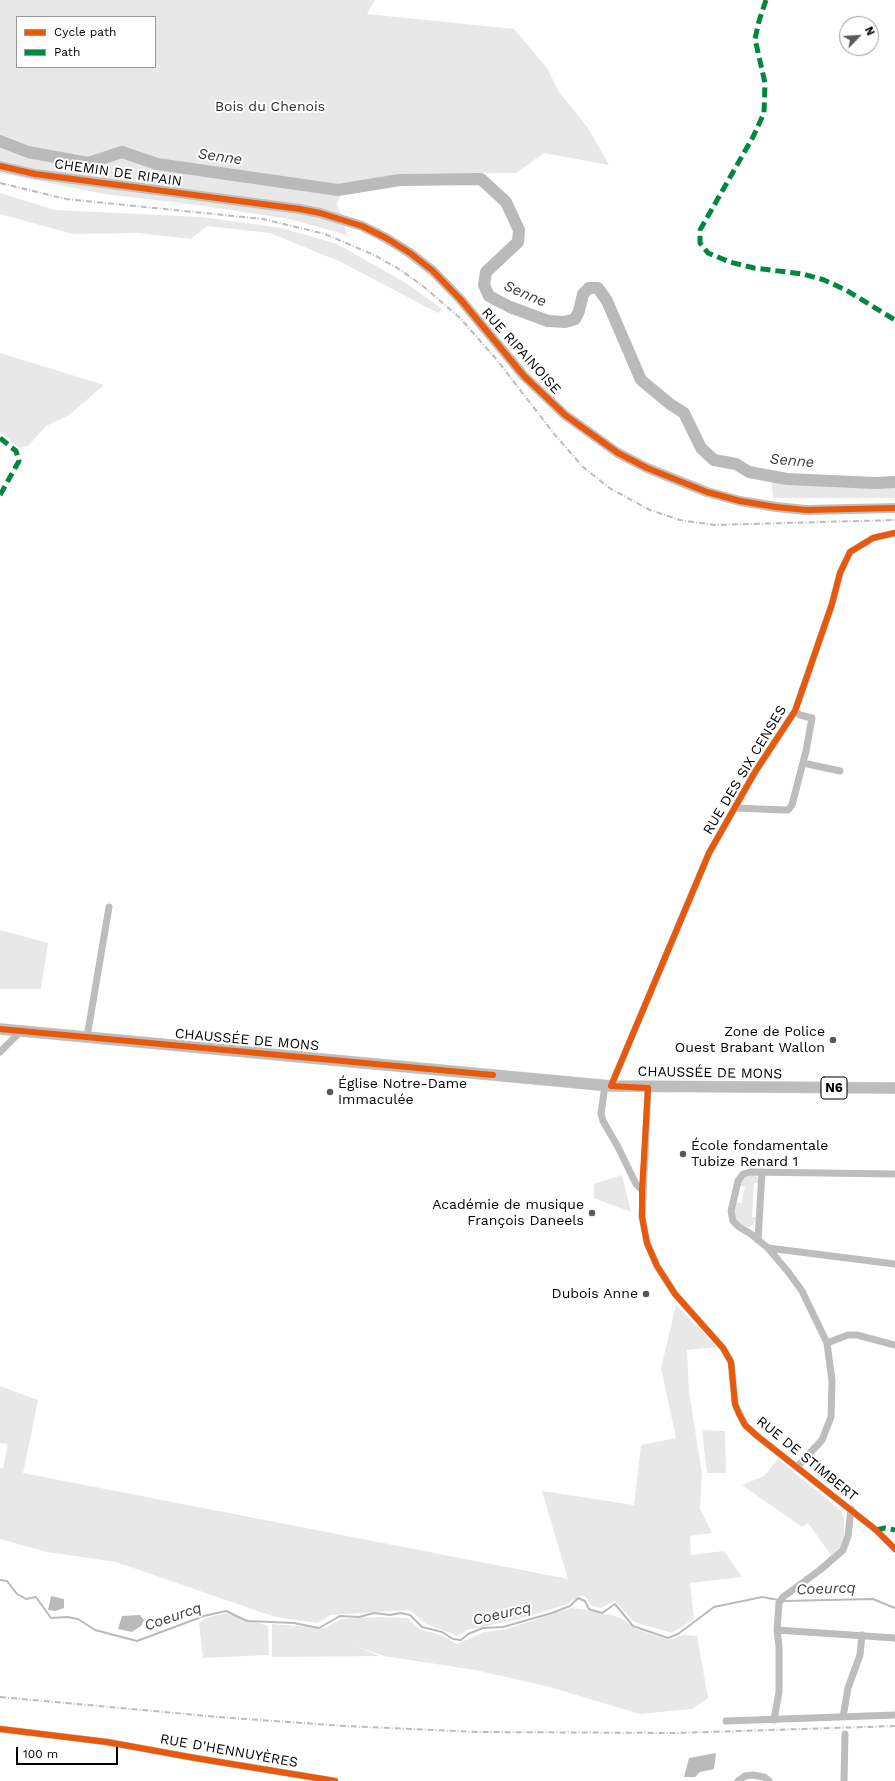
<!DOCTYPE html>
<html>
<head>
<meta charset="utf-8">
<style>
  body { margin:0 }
  #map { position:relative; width:895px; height:1781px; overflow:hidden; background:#fff; font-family:"Work Sans",sans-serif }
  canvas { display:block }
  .legend { position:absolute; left:16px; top:16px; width:140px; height:52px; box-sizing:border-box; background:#fff; border:1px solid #999; margin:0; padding:5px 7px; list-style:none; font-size:12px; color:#000 }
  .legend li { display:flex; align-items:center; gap:8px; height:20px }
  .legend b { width:20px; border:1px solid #999 }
  .north { position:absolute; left:839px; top:16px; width:40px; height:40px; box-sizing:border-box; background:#fff; border:1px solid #999; border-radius:50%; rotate:65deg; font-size:11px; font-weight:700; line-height:16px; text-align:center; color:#000 }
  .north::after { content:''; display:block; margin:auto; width:14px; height:18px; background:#595959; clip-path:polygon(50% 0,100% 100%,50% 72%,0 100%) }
  .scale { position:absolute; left:16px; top:1747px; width:102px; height:18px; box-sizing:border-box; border:2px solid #000; border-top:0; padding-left:5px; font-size:12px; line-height:14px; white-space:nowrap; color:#000; -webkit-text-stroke:3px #fff; paint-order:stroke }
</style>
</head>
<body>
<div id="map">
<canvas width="895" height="1781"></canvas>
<ul class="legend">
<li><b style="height:5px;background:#e8590c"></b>Cycle path</li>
<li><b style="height:5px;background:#00873e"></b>Path</li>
</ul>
<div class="north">N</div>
<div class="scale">100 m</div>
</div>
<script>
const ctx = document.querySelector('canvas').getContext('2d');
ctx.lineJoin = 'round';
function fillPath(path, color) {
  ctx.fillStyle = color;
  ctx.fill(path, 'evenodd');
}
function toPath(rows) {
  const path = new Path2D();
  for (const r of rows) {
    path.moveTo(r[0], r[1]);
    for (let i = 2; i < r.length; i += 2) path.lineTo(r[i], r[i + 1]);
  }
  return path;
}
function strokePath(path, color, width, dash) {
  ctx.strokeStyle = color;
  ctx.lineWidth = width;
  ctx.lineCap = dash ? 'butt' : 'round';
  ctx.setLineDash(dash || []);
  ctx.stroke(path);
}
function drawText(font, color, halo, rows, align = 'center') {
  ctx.font = font + ' "Work Sans",sans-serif';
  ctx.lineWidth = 4;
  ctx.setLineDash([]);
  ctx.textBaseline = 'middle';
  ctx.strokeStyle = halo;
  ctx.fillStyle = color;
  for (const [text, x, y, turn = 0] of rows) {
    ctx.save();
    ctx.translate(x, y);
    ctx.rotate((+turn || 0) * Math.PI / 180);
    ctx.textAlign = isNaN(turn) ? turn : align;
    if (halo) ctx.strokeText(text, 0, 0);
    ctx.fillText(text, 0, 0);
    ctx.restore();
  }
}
const green = toPath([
  [0,0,375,0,367,14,514,29,547,68,559,92,588,128,609,165,544,153,516,173,405,174,346,184,337,203,347,235,290,219,197,205,104,194,0,173],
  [17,17,155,17,155,67,17,67],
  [0,193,55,210,202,217,282,228,337,244,406,283,442,309,438,313,341,262,270,233,207,226,191,239,138,233,73,234,0,214],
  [0,353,104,385,69,415,46,426,28,446,19,448,0,431],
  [771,476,895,482,895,498,773,498],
  [0,930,48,943,41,989,0,989],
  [622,1175,631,1212,594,1198,594,1184],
  [754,1175,758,1178,759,1183,754,1183,752,1217,757,1217,752,1226,746,1227,737,1221,734,1213,736,1202,741,1203,745,1187,740,1186,742,1180,745,1176],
  [676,1305,717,1347,687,1350,689,1392,702,1474,700,1509,712,1533,690,1536,691,1555,724,1551,742,1577,690,1583,694,1619,672,1633,634,1622,615,1601,601,1608,592,1606,586,1597,581,1595,565,1605,519,1619,467,1630,458,1636,426,1624,410,1610,330,1615,318,1623,275,1617,116,1562,47,1552,0,1539,0,1468,3,1468,8,1444,0,1443,0,1386,38,1400,23,1473,568,1579,542,1491,634,1505,641,1445,676,1438,661,1368],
  [702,1430,725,1431,726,1473,707,1473],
  [778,1459,841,1511,844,1517,844,1537,841,1546,831,1555,808,1523,802,1527,742,1485,764,1476],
  [571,1608,584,1609,619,1617,636,1629,669,1640,684,1635,697,1636,708,1698,692,1709,640,1714,546,1686,475,1670,384,1656,353,1645,380,1656,272,1657,272,1624,324,1628,342,1619,378,1617,408,1618,419,1629,441,1635,457,1644,484,1632,507,1629],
  [226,1613,268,1626,269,1655,203,1658,199,1623,206,1618]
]);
const water = toPath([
  [51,1596,64,1599,64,1608,55,1611,48,1610],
  [140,1615,144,1620,141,1626,132,1632,118,1629,122,1616],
  [716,1753,714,1769,700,1772,695,1777,684,1777,689,1758]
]);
const stream = toPath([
  [0,1580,7,1581,17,1594,26,1599,36,1597,51,1618,67,1617,78,1619,95,1630,137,1641,204,1616,226,1611,247,1621,294,1623,319,1628,340,1616,359,1617,374,1613,390,1615,400,1613,410,1615,422,1627,442,1632,453,1639,461,1640,468,1634,483,1628,503,1627,552,1613,570,1606,578,1598,585,1601,589,1609,602,1613,615,1604,633,1626,668,1638,678,1634,714,1607,762,1597,779,1600],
  [783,1601,873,1599,895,1608]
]);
const river = toPath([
  [0,141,28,152,88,163,122,152,157,164,338,190,400,180,481,179,506,202,519,230,518,242,486,272,484,285,489,296,510,307,548,321,565,322,575,319,579,311,583,294,589,288,598,288,607,301,641,380,670,404,684,413,701,448,714,460,736,464,749,472,787,479,876,483,895,482]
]);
const street = toPath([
  [803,763,840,771],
  [735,808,784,810,788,810,792,805,806,751,812,718,800,715,795,711],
  [87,1037,109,907],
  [0,1052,21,1031],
  [605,1085,601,1114,603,1121,618,1147,636,1184,642,1190],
  [611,1086,709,853,755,772,795,711,832,604,840,573,850,552,873,538,895,533],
  [648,1088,642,1217,647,1243,657,1266,675,1294,723,1348,731,1362,735,1404,745,1425,756,1435,876,1530,895,1549],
  [758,1240,762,1172],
  [768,1248,895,1264],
  [827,1343,848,1335,857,1335,895,1345],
  [797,1467,822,1440,831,1417,832,1381,827,1343,802,1291,789,1273,768,1248,751,1234,739,1227,733,1221,731,1211,738,1181,743,1174,750,1172,895,1174],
  [777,1630,895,1638],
  [843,1717,848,1688,860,1655,862,1635],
  [774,1720,779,1692,779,1646,777,1630,779,1603,783,1597,820,1570,843,1550,848,1536,851,1509],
  [726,1721,895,1715],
  [0,1729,107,1742,195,1758,335,1781],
  [738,1781,745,1776,753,1775,764,1777,769,1781],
  [844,1781,845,1734]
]);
const secondary = toPath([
  [0,166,35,174,300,209,320,213,362,226,386,238,410,253,433,271,461,300,524,376,565,415,618,453,647,468,707,492,740,501,776,507,806,510,895,508]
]);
const primary = toPath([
  [0,1029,611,1086,895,1088]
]);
const rail = toPath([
  [0,183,66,199,263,219,325,234,374,255,399,269,423,286,460,318,497,360,555,435,583,467,611,489,650,510,680,520,715,525,895,520],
  [0,1697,218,1717,344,1726,475,1732,676,1733,895,1726]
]);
const quiet = toPath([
  [766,0,759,21,755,39,765,83,764,113,753,137,700,230,700,243,708,253,730,262,754,268,803,274,824,280,846,290,895,320],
  [0,438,16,451,19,461,0,495],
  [876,1530,885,1528,895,1530]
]);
const cycleway = toPath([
  [0,166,35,174,300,209,320,213,362,226,386,238,410,253,433,271,461,300,524,376,565,415,618,453,647,468,707,492,740,501,776,507,806,510,895,508],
  [895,533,873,538,850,552,840,573,832,604,795,711,755,772,709,853,611,1086,648,1088,642,1190,642,1217,647,1243,657,1266,675,1294,723,1348,731,1362,735,1404,739,1414,745,1425,756,1435,876,1530,895,1549],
  [0,1029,493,1075],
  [0,1729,107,1742,195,1758,335,1781]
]);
const markers = [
  [833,1040,4,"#595959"],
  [330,1092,4,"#595959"],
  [683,1154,4,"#595959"],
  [592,1213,4,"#595959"],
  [646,1294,4,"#595959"]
];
const shields = [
  [834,1088,26]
];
const shieldNames = [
  ["N6",834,1088]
];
const parkNames = [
  ["Bois du Chenois",270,107]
];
const streetNames = [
  ["CHEMIN DE RIPAIN",118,173,8],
  ["RUE RIPAINOISE",521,351,48],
  ["RUE DES SIX CENSES",745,770,-59],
  ["CHAUSSÉE DE MONS",247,1040,5],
  ["CHAUSSÉE DE MONS",710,1073,1],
  ["RUE DE STIMBERT",807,1459,39],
  ["RUE D'HENNUYÈRES",229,1751,10]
];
const poiNames = [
  ["Zone de Police",825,1032],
  ["Ouest Brabant Wallon",825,1048],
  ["Église Notre-Dame",338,1084,"left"],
  ["Immaculée",338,1100,"left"],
  ["École fondamentale",691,1146,"left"],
  ["Tubize Renard 1",691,1162,"left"],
  ["Académie de musique",584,1205],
  ["François Daneels",584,1221],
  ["Dubois Anne",638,1294]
];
const waterNames = [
  ["Senne",220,157,8],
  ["Senne",525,294,23],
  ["Senne",792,461,5],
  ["Coeurcq",826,1589,-2],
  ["Coeurcq",502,1614,-13],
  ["Coeurcq",173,1617,-19]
];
fillPath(green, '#e8e8e8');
fillPath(water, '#bababa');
strokePath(stream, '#bababa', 2);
strokePath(river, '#bababa', 12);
strokePath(primary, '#dbdbdb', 12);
strokePath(street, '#bdbdbd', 7);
strokePath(secondary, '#bfbfbf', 10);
strokePath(primary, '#bdbdbd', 11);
strokePath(rail, '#bdbdbd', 2, [6, 2, 1, 2]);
strokePath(quiet, '#00873e', 5, [10, 5]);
strokePath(cycleway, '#e8590c', 6);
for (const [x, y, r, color] of markers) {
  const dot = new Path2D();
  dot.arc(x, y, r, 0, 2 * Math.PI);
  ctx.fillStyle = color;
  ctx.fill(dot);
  strokePath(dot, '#fff', 1.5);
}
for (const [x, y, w] of shields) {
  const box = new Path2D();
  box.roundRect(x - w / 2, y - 11, w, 22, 3);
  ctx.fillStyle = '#fff';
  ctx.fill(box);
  strokePath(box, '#000', 1);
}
drawText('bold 13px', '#000', null, shieldNames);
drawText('14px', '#2d2d2d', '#fff', parkNames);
drawText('14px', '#000', '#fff', streetNames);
drawText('14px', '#000', '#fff', poiNames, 'right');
drawText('italic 15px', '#3e3e3e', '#fff', waterNames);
</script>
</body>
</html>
